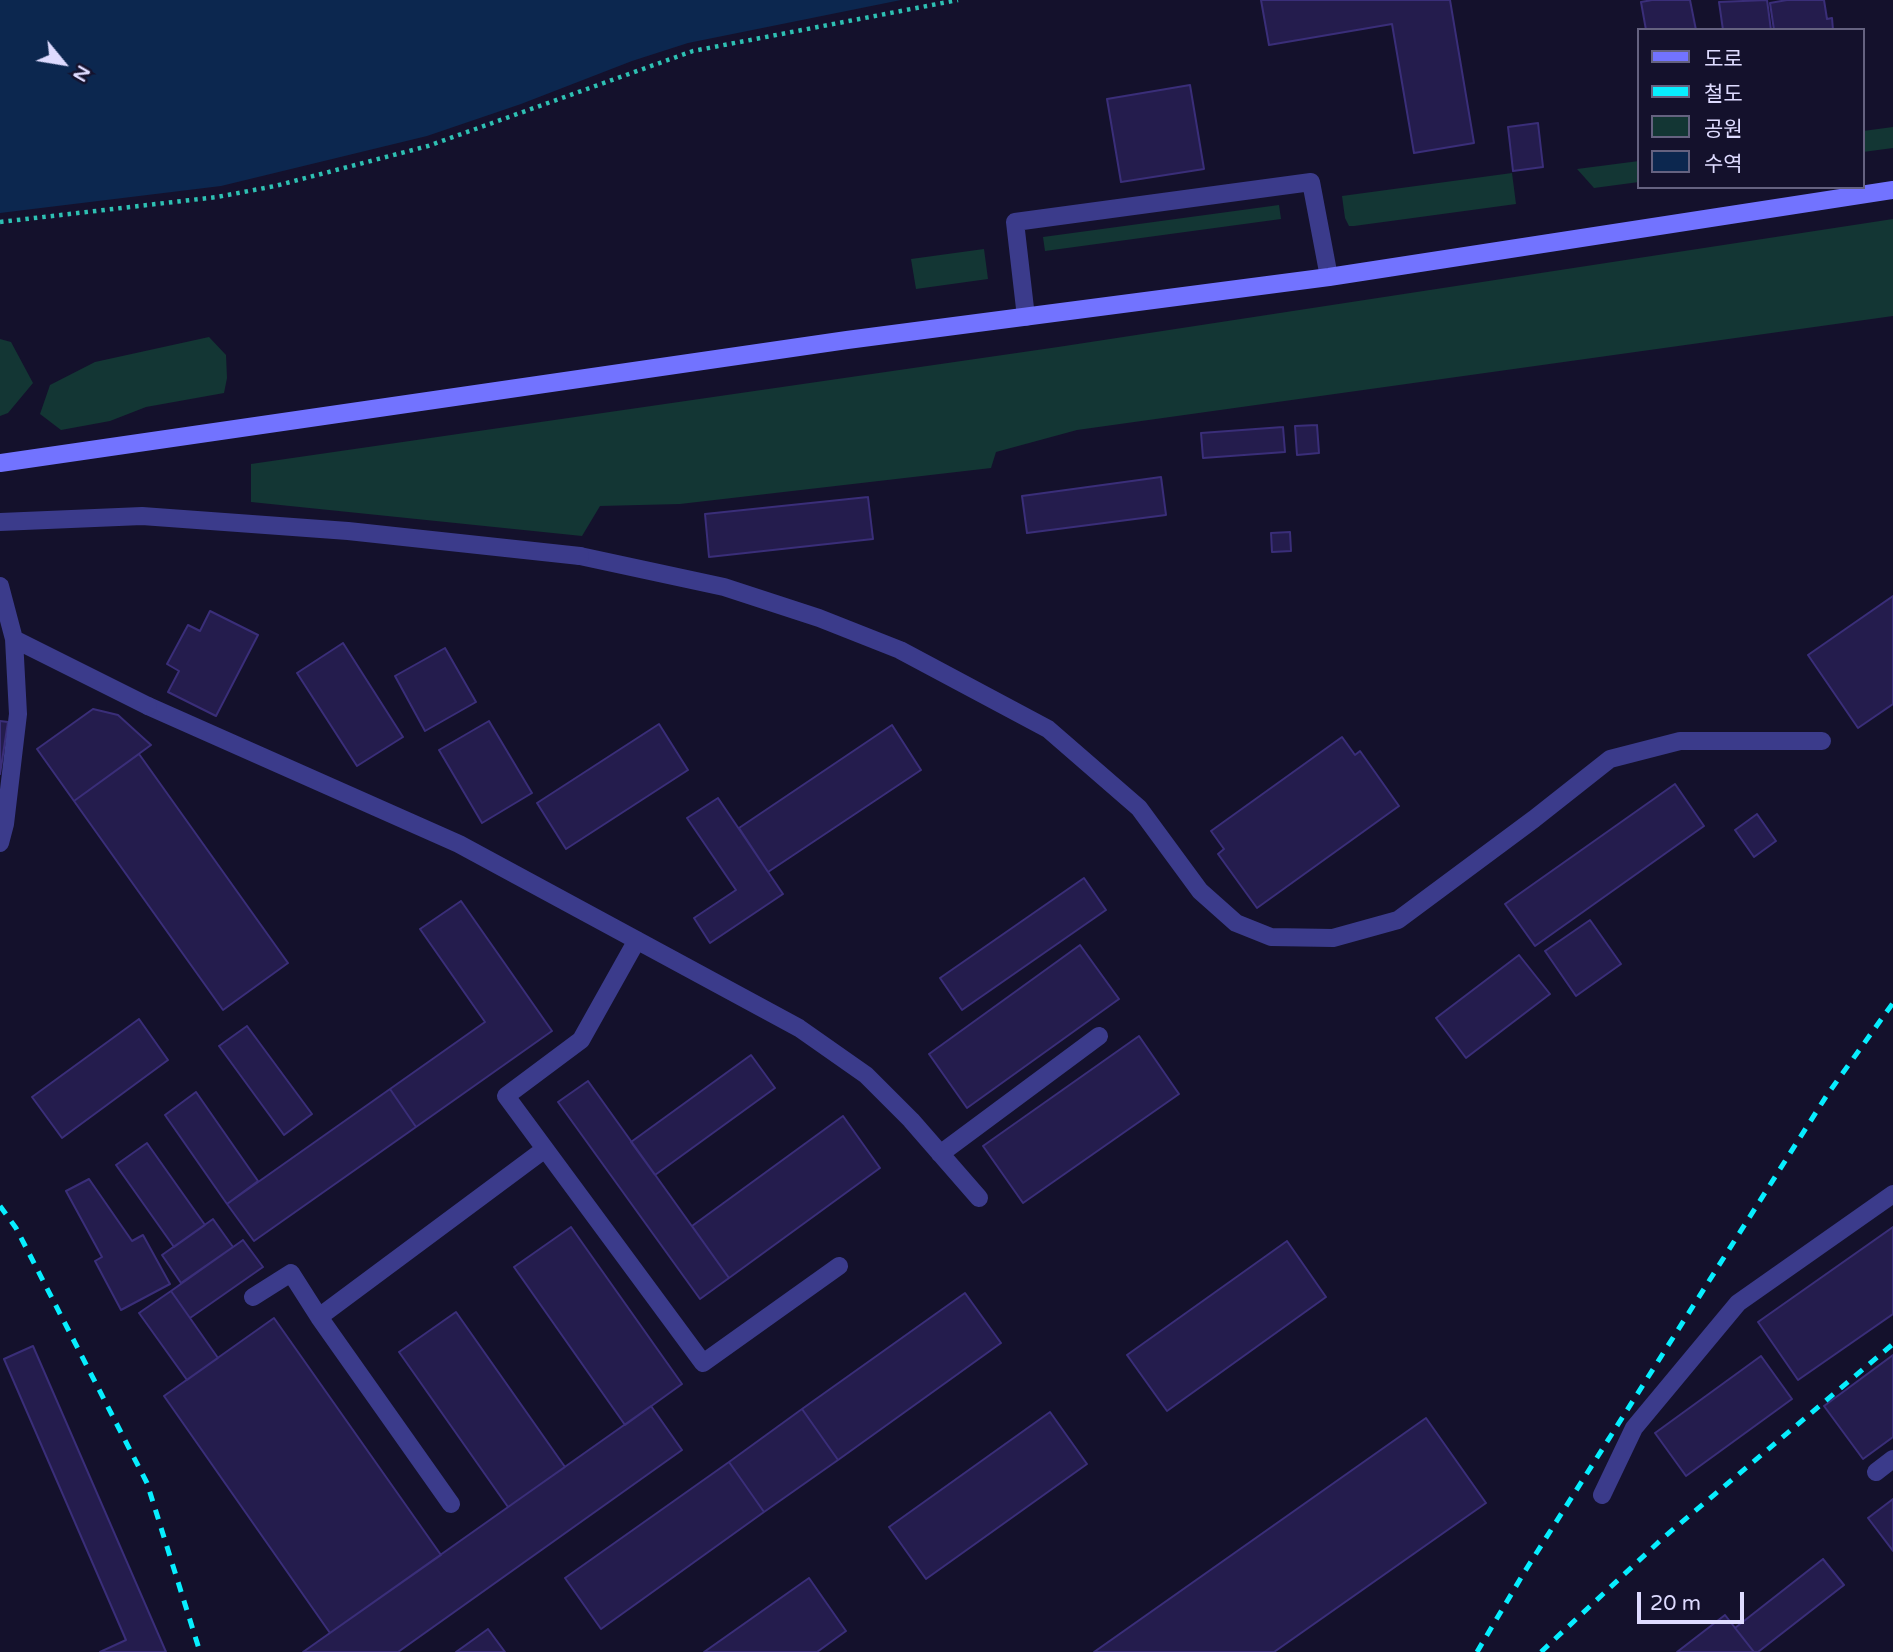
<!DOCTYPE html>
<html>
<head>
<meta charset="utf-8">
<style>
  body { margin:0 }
  #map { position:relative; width:1893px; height:1652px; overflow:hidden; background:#14112c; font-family:"Varela Round","Noto Sans KR",sans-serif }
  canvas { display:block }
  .legend { position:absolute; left:1637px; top:28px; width:228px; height:161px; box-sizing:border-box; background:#14112c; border:2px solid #656280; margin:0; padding:9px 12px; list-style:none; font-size:21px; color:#dedbff }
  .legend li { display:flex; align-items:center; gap:14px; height:35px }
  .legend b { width:35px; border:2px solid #656280 }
  .north { position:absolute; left:28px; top:28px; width:70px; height:70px; -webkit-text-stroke:5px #14112c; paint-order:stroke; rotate:120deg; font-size:19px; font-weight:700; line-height:28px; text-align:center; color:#dedbff }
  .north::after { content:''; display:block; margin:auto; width:24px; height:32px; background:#dedbff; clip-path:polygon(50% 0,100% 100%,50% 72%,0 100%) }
  .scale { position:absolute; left:1637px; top:1592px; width:107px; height:32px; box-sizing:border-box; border:4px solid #dedbff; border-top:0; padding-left:9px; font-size:21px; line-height:24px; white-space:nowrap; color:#dedbff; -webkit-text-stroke:5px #14112c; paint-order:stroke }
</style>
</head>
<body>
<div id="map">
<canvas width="1893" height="1652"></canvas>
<ul class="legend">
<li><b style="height:9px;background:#7273ff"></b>도로</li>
<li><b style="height:9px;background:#07eeff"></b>철도</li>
<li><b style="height:19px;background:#133634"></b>공원</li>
<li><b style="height:19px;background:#0c274f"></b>수역</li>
</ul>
<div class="north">N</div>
<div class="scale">20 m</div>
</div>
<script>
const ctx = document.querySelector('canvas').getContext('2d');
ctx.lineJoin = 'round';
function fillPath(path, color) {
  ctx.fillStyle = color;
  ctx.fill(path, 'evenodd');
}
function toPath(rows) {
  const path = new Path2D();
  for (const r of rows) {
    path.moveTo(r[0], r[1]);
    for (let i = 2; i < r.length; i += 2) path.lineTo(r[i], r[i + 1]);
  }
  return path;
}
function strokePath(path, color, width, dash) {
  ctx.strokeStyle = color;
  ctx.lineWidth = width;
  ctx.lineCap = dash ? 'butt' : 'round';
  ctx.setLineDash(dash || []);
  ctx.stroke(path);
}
const green = toPath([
  [1893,127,1893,148,1863,152,1863,131],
  [1639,161,1639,182,1594,188,1577,169],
  [1512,173,1516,204,1354,226,1349,226,1345,218,1342,196],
  [1279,205,1281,219,1045,251,1043,237],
  [1893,219,1893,316,1077,430,996,452,991,468,680,504,600,506,582,536,251,502,251,464,1058,347],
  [984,249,988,279,916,289,911,259],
  [209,337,226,355,227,378,224,393,146,407,110,421,61,430,40,414,50,385,95,362],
  [0,339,11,342,33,383,8,413,0,416]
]);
const water = toPath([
  [0,0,901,0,688,43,632,61,521,104,427,136,221,186,0,213]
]);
const building = toPath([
  [1261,0,1450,0,1474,143,1414,153,1392,24,1269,45,1261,0],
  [1652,0,1690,0,1696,30,1646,30,1641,2,1652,0],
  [1767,0,1771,30,1723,30,1719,2,1767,0],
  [1787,0,1824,0,1827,19,1832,18,1833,30,1774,30,1770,3,1787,0],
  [1190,85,1204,169,1121,182,1107,99,1190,85],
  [1538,123,1543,167,1513,171,1508,127,1538,123],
  [1317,425,1319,453,1297,455,1295,426,1317,425],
  [1283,427,1285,452,1203,458,1201,433,1283,427],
  [1161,477,1166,515,1027,533,1022,496,1161,477],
  [868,497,873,539,709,557,705,514,868,497],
  [1290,532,1291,551,1272,552,1271,533,1290,532],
  [1893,596,1893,704,1858,728,1808,655,1893,596],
  [210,611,258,635,216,716,168,692,179,671,167,664,188,625,200,631,210,611],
  [343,643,403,737,357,766,297,673,343,643],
  [445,648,476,702,425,731,395,676,445,648],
  [93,709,118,715,151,745,74,801,37,749,93,709],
  [0,721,8,722,0,774,0,721],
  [489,721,532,793,482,823,439,750,489,721],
  [659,724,688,770,566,849,537,803,659,724],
  [892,725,921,770,768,872,739,828,892,725],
  [1342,737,1355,755,1360,751,1399,806,1257,908,1218,854,1224,849,1211,831,1342,737],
  [139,754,288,963,223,1010,74,801,139,754],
  [1675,784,1704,826,1535,946,1505,904,1675,784],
  [718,798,783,894,710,943,694,918,736,890,687,818,718,798],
  [1757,814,1776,841,1754,857,1735,830,1757,814],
  [1084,878,1106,910,962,1010,940,978,1084,878],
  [461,901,552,1031,416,1127,390,1089,485,1022,420,929,461,901],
  [1590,920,1621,964,1576,996,1545,951,1590,920],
  [1080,945,1119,999,967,1108,929,1054,1080,945],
  [1519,955,1550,994,1466,1058,1436,1018,1519,955],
  [139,1019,168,1060,62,1138,32,1097,139,1019],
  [247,1026,312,1114,284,1135,219,1046,247,1026],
  [1139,1036,1179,1094,1023,1203,983,1146,1139,1036],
  [751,1055,775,1088,655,1175,631,1142,751,1055],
  [588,1081,729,1278,700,1299,558,1102,588,1081],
  [390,1089,416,1127,254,1241,227,1204,390,1089],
  [196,1092,258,1181,227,1204,165,1115,196,1092],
  [843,1116,880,1168,729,1278,692,1226,843,1116],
  [147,1143,205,1225,174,1247,116,1165,147,1143],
  [89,1179,132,1241,143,1235,170,1284,121,1310,95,1261,102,1257,66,1191,89,1179],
  [213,1219,233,1247,181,1283,162,1255,213,1219],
  [571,1227,682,1384,625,1425,514,1267,571,1227],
  [1893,1227,1893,1314,1798,1380,1758,1322,1893,1227],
  [243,1240,263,1267,190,1318,171,1291,243,1240],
  [1287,1241,1326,1297,1167,1411,1127,1355,1287,1241],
  [171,1291,218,1358,187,1380,139,1313,171,1291],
  [965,1293,1001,1343,838,1460,802,1409,965,1293],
  [456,1312,565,1467,508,1507,399,1352,456,1312],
  [274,1318,441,1555,330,1633,164,1396,274,1318],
  [33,1346,166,1652,100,1652,126,1640,4,1359,33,1346],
  [1893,1355,1893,1437,1863,1459,1824,1406,1893,1355],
  [1761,1356,1792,1399,1686,1476,1655,1433,1761,1356],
  [651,1406,682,1450,398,1652,303,1652,651,1406],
  [802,1409,838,1460,764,1512,729,1462,802,1409],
  [1050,1412,1087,1464,926,1579,889,1527,1050,1412],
  [1426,1418,1486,1503,1274,1652,1094,1652,1426,1418],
  [729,1462,764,1512,601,1629,565,1578,729,1462],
  [1893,1499,1893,1551,1868,1518,1893,1499],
  [1823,1559,1844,1585,1758,1652,1754,1652,1735,1628,1823,1559],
  [809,1578,846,1631,817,1652,704,1652,809,1578],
  [1725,1615,1754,1652,1677,1652,1725,1615],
  [488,1629,505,1652,456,1652,488,1629]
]);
const path = toPath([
  [0,222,217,197,275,186,428,146,693,51,958,0]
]);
const lane = toPath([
  [1026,317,1015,222,1311,182,1329,277],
  [580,556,724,587,819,618,900,650,1048,729,1139,808,1200,891,1236,923,1271,937,1333,938,1398,920,1534,819,1610,759,1680,741,1822,741],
  [148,706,459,844,799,1028,866,1075,911,1120,979,1198],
  [637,940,581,1040,506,1096,703,1363,839,1266],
  [940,1154,1099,1036],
  [253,1297,291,1273,319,1317,451,1504],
  [319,1317,545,1149],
  [1876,1472,1893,1459],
  [1602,1495,1634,1428,1738,1303,1893,1194]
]);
const street = toPath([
  [0,522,142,516,348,531,580,556],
  [0,586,14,639,18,714,5,824,0,843],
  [14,639,148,706]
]);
const secondary = toPath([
  [0,463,847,340,1329,277,1893,190]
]);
const rail = toPath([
  [0,1206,16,1228,147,1483,200,1652],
  [1477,1652,1525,1571,1827,1095,1893,1003],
  [1541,1652,1663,1538,1893,1344]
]);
fillPath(green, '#133634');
fillPath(water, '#0c274f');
fillPath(building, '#241c4d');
strokePath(building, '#3a2e79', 2);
strokePath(path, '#2ec0b3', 4.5, [3.5, 5]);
strokePath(lane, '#3b3b8b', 18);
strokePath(street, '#3b3b8b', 18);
strokePath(secondary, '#7273ff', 18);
strokePath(rail, '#07eeff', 5, [10, 9]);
</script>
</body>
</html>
